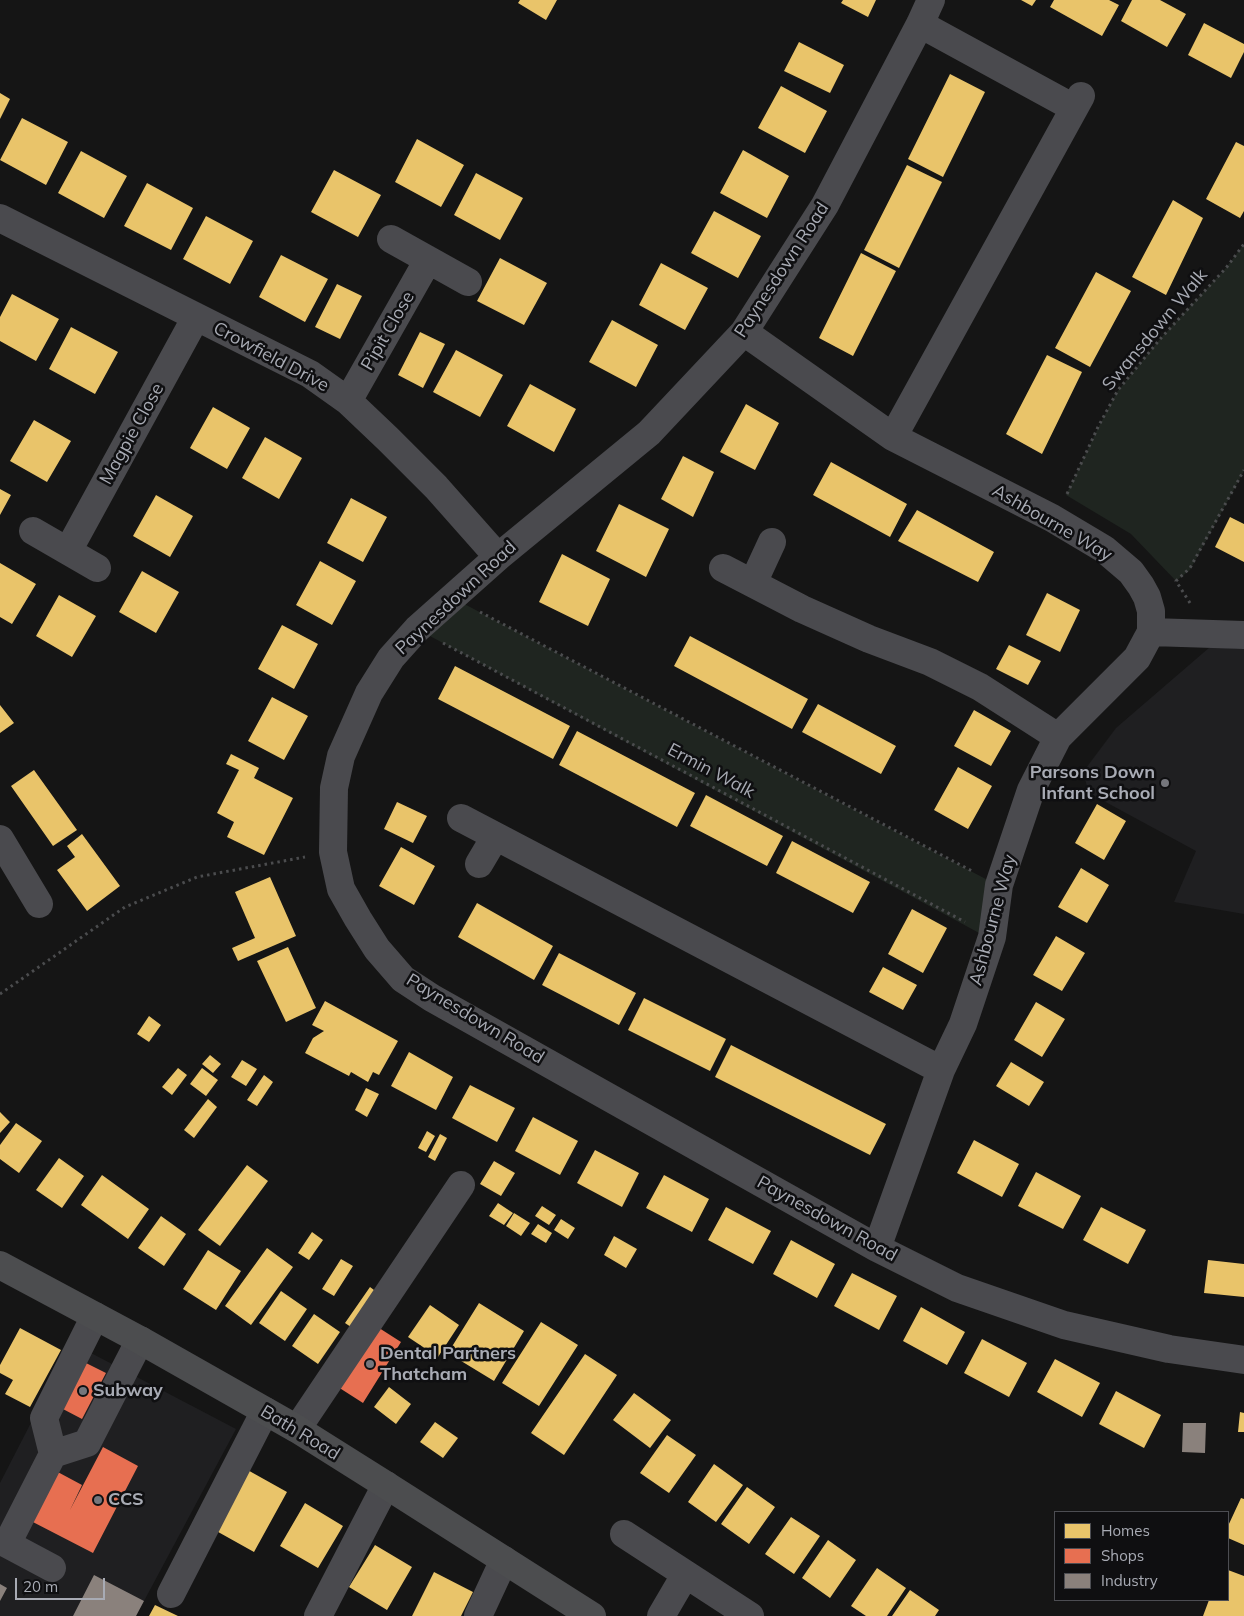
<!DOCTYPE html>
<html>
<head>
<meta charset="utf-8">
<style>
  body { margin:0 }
  #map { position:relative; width:1244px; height:1616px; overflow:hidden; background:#151515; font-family:Mulish,sans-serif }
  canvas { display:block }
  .legend { position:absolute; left:1054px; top:1511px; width:175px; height:90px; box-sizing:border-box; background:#0f0f11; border:1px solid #4c4d52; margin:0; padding:6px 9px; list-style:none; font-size:15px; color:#a8abb4 }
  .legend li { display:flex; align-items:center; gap:10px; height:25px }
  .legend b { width:25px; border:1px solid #4c4d52 }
  .scale { position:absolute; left:15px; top:1578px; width:90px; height:22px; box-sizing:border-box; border:2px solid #a8abb4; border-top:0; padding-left:6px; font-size:15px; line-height:18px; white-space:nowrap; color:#a8abb4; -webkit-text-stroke:4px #0f0f11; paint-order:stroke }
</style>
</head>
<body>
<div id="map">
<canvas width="1244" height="1616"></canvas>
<ul class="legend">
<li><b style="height:14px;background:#e9c46a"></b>Homes</li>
<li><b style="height:14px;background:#e76f51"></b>Shops</li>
<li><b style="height:14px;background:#8a817c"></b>Industry</li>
</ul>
<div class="scale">20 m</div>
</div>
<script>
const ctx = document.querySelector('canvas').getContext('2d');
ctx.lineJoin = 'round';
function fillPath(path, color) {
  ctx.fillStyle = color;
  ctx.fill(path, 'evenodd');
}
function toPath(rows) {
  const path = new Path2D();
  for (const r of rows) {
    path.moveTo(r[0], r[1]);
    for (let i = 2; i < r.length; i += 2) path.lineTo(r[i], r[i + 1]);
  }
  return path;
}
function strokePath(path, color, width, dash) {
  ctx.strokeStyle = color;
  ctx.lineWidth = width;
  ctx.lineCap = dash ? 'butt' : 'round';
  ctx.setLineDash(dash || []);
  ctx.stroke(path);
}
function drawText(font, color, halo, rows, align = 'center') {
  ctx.font = font + ' Mulish,sans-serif';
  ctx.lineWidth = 5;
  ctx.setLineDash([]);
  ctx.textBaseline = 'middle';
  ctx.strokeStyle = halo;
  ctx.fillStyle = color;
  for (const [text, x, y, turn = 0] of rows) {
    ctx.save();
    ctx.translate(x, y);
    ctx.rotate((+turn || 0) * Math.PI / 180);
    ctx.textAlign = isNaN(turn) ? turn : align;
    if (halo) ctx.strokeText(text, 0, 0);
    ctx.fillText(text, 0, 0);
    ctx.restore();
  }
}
const built = toPath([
  [1210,647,1244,649,1244,914,1174,902,1196,851,1089,793,1083,772,1116,728],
  [72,1343,236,1429,136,1616,0,1616,0,1483]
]);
const green = toPath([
  [1244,244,1244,471,1190,570,1176,581,1131,534,1066,495,1098,428,1117,392,1160,339,1225,269],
  [453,598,999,886,981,934,417,629]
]);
const homes = toPath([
  [520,0,557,0,546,20,518,3],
  [843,0,876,0,868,17,841,3],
  [1021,0,1036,0,1032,6],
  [1054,0,1109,0,1119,5,1102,36,1050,7],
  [1132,0,1160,0,1186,14,1167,47,1121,21],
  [1204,23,1244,44,1244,52,1231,78,1188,55],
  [799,42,844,65,830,93,784,71],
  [950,74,985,92,943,177,908,159],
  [781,86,827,111,805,153,758,128],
  [0,93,10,99,0,119],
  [22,118,68,142,46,185,0,160],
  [417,139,464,165,441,207,395,182],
  [1236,142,1244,146,1244,211,1240,218,1206,199],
  [743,150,789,176,767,218,720,193],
  [81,151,127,176,104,218,58,193],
  [907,165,942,182,899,268,864,250],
  [334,170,381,195,358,237,311,212],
  [476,173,523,198,500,240,454,215],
  [147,183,193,208,171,250,124,226],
  [1173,200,1203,218,1166,295,1132,277],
  [714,211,761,236,738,278,691,253],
  [206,216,253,241,230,284,183,259],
  [861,253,896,271,853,356,819,338],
  [281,255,328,279,305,322,259,297],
  [500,258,547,283,524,325,477,301],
  [661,263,708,288,685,330,639,305],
  [1096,272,1131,291,1090,367,1055,348],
  [337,284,362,296,340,339,315,327],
  [12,294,59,319,36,361,0,341,0,317],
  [612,320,658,345,636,387,589,362],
  [71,327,118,352,95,394,49,369],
  [420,332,445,344,423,388,398,375],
  [456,350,503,375,480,417,433,392],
  [1047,355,1082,372,1042,454,1006,434],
  [530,384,576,409,554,452,507,426],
  [746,404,779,423,755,470,720,452],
  [213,407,250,428,227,469,190,448],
  [34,420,71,441,47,482,10,461],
  [265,437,302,458,279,499,242,478],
  [683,456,714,472,693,517,661,499],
  [831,462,907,504,890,537,813,495],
  [0,489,11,495,0,515],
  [156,495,193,516,170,557,133,536],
  [351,498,387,517,363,562,327,543],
  [619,504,669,529,646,577,596,551],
  [917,510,994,552,978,582,898,541],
  [1230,517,1244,524,1244,562,1215,547],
  [562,554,610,579,588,626,539,602],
  [320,561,356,581,332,625,296,605],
  [0,563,36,584,12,624,0,617],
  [142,571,179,592,156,633,119,612],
  [1047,593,1080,610,1060,652,1026,635],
  [59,595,96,616,72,657,36,636],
  [282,625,318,644,294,689,258,669],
  [690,636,808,699,792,729,674,666],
  [1009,645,1041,661,1028,685,996,669],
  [455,666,570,726,553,759,438,699],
  [272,697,308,716,284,760,248,741],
  [818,704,896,746,881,774,802,732],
  [0,705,14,723,0,733],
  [974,710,1011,731,991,766,954,746],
  [577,731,695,793,677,827,559,765],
  [231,754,259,768,254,778,293,798,264,855,227,837,234,822,217,813,239,770,226,764],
  [958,767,992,786,968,829,934,810],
  [34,770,77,830,53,846,11,786],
  [706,795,783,836,767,866,690,826],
  [397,802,427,816,413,843,384,829],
  [1097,804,1126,821,1104,860,1075,843],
  [82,834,120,886,87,911,57,870,75,857,67,846],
  [792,841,870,882,853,913,776,873],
  [401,847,435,866,414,905,379,886],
  [1081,868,1109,885,1087,923,1058,907],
  [270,877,296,936,238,961,232,948,255,938,235,892],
  [477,903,553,946,534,980,458,937],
  [912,909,947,928,923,973,888,954],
  [1056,936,1085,953,1062,991,1033,975],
  [288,947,316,1008,286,1022,257,961],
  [559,953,636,993,619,1025,542,985],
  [883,967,917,985,903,1010,869,992],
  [644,998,726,1039,710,1071,628,1030],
  [325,1001,398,1041,379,1075,373,1072,368,1082,351,1072,349,1076,305,1053,313,1038,324,1031,312,1025],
  [1036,1002,1065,1019,1042,1057,1014,1040],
  [149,1016,161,1025,149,1042,137,1034],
  [731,1045,886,1124,870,1155,715,1077],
  [409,1052,453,1077,436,1110,391,1086],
  [210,1055,221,1064,213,1073,202,1064],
  [242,1060,257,1069,246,1086,231,1077],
  [1011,1062,1044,1082,1029,1106,996,1086],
  [178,1068,187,1075,172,1095,162,1087],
  [202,1068,218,1080,206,1096,190,1084],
  [264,1075,273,1082,257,1106,247,1100],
  [470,1085,515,1108,497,1142,452,1118],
  [366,1088,379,1094,367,1117,355,1110],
  [208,1099,217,1107,194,1138,184,1130],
  [0,1112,10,1122,0,1133],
  [533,1117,578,1141,560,1175,515,1151],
  [16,1123,42,1141,19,1173,0,1159,0,1145],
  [427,1131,435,1136,426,1152,418,1148],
  [440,1134,447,1138,435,1161,428,1157],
  [974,1140,1019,1164,1002,1197,957,1173],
  [595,1150,639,1173,622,1207,577,1183],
  [59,1158,84,1176,62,1208,36,1190],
  [494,1161,515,1173,501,1196,480,1184],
  [247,1165,268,1181,220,1246,198,1230],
  [1036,1172,1081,1196,1063,1229,1018,1206],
  [102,1175,149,1209,128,1239,81,1205],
  [664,1175,709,1199,692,1232,646,1208],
  [498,1203,513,1213,504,1225,489,1216],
  [542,1206,556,1215,549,1225,535,1216],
  [726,1207,771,1231,753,1264,708,1240],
  [1101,1207,1146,1230,1128,1264,1083,1240],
  [514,1213,530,1223,521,1236,506,1226],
  [161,1216,186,1234,164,1266,138,1248],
  [561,1219,575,1228,568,1239,554,1230],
  [538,1224,552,1233,546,1243,531,1234],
  [312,1232,323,1240,309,1260,298,1253],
  [614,1236,637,1249,626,1268,604,1255],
  [791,1240,835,1264,817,1298,773,1274],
  [267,1248,293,1267,251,1325,225,1306],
  [208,1250,241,1271,216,1310,183,1289],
  [341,1259,353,1266,334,1296,322,1289],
  [1208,1260,1244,1264,1244,1297,1204,1293],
  [852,1273,897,1296,879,1330,834,1306],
  [370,1287,378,1293,354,1329,345,1323],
  [281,1291,307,1309,285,1341,259,1323],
  [479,1303,524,1331,494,1381,448,1353],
  [430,1305,459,1325,438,1357,408,1337],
  [921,1307,965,1332,947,1365,903,1341],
  [314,1314,340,1332,318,1364,292,1346],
  [541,1322,578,1345,539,1406,502,1383],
  [20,1328,61,1350,30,1407,5,1394,13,1380,0,1373,0,1365],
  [982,1339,1027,1363,1009,1397,964,1373],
  [585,1354,617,1375,564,1455,531,1433],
  [1055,1359,1100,1383,1082,1417,1037,1392],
  [389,1387,411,1404,396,1424,374,1407],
  [1116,1391,1161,1415,1144,1448,1099,1424],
  [634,1393,671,1420,650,1448,613,1420],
  [1240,1412,1244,1413,1244,1432,1238,1432],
  [435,1422,458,1438,443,1458,420,1442],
  [667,1435,696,1455,669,1493,640,1473],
  [714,1464,743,1485,716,1522,688,1502],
  [244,1468,287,1492,254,1552,211,1528],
  [747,1487,775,1507,749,1544,721,1524],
  [1241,1498,1244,1499,1244,1545,1228,1538,1228,1526],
  [305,1503,343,1526,318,1568,280,1546],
  [791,1517,820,1536,794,1574,765,1554],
  [828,1540,856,1560,830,1598,802,1578],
  [375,1545,412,1567,387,1610,349,1587],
  [877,1568,906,1588,887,1616,866,1616,851,1606],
  [1228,1570,1244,1576,1244,1616,1203,1616,1209,1600,1228,1600],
  [434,1572,473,1592,461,1616,412,1616],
  [910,1590,939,1610,935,1616,892,1616],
  [155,1605,178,1616,149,1616]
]);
const shops = toPath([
  [376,1326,401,1342,363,1403,338,1387],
  [84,1362,106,1373,82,1419,61,1408],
  [103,1447,138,1466,93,1553,29,1520,54,1470,82,1485,70,1510]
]);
const industry = toPath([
  [1183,1423,1206,1423,1205,1453,1182,1452],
  [94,1575,144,1601,136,1616,73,1616],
  [0,1584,7,1588,0,1601]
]);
const path = toPath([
  [1067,494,1098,427,1118,390,1161,338,1226,268,1244,244],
  [1190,603,1176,581,1190,568,1244,470],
  [480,612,972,871],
  [443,643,965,922],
  [0,994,125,907,197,877,305,857]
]);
const minor = toPath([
  [931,0,920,24,825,205,744,332,649,433,498,557,417,629,391,658,369,693,341,756,334,788,333,852,341,889,358,919,377,949,403,979,432,998,877,1248,957,1288,1064,1325,1169,1349,1244,1360],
  [920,24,1074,108],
  [0,218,310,374,348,401,388,439,436,487,498,557],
  [391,239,468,282],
  [744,332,893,437,1052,518,1104,549,1131,572,1141,586,1147,597,1151,611,1151,632,1137,658,1058,737,1031,790,999,885,992,937,963,1024,941,1070,877,1248],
  [348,401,428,260],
  [893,437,1081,96],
  [33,531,97,568],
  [68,551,196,317],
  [723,568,802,609,869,639,930,662,980,687,1058,737],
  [753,583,772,542],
  [1151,632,1244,635],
  [461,818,941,1070],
  [0,839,39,904],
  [479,864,495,837],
  [297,1429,461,1185],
  [53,1454,87,1443,140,1340],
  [624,1534,750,1616],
  [52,1568,7,1544,53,1454,44,1418,95,1316],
  [171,1594,265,1411],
  [318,1616,386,1485],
  [478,1616,504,1560],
  [661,1616,685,1575]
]);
const major = toPath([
  [0,1265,140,1340,297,1429,386,1485,592,1616]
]);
const markers = [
  [1165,783,5,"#75767c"],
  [370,1364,5,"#75767c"],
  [83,1391,5,"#75767c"],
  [98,1500,5,"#75767c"]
];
const streetNames = [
  ["Paynesdown Road",782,270,-57],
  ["Swansdown Walk",1155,330,-50],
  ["Pipit Close",388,331,-60],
  ["Crowfield Drive",271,357,28],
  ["Magpie Close",132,434,-61],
  ["Ashbourne Way",1052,523,30],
  ["Paynesdown Road",456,598,-43],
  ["Ermin Walk",711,771,28],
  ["Ashbourne Way",993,920,-75],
  ["Paynesdown Road",475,1019,31],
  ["Paynesdown Road",827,1219,29],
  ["Bath Road",300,1433,31]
];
const poiNames = [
  ["Parsons Down",1155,773,"right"],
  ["Infant School",1155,794,"right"],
  ["Dental Partners",380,1354],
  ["Thatcham",380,1375],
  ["Subway",93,1391],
  ["CCS",108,1500]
];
fillPath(built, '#1f1f21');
fillPath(green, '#1f2520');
fillPath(homes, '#e9c46a');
fillPath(shops, '#e76f51');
fillPath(industry, '#8a817c');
strokePath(path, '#4b4c4e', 3, [2.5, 4]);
strokePath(minor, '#4a4a4e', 28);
strokePath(major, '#4c4d4f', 28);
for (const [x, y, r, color] of markers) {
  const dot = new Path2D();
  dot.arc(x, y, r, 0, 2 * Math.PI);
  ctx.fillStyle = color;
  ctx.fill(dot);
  strokePath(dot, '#0f0f11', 2);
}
drawText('18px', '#a8abb4', '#0f0f11', streetNames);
drawText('bold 18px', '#a8abb4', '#0f0f11', poiNames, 'left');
</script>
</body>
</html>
